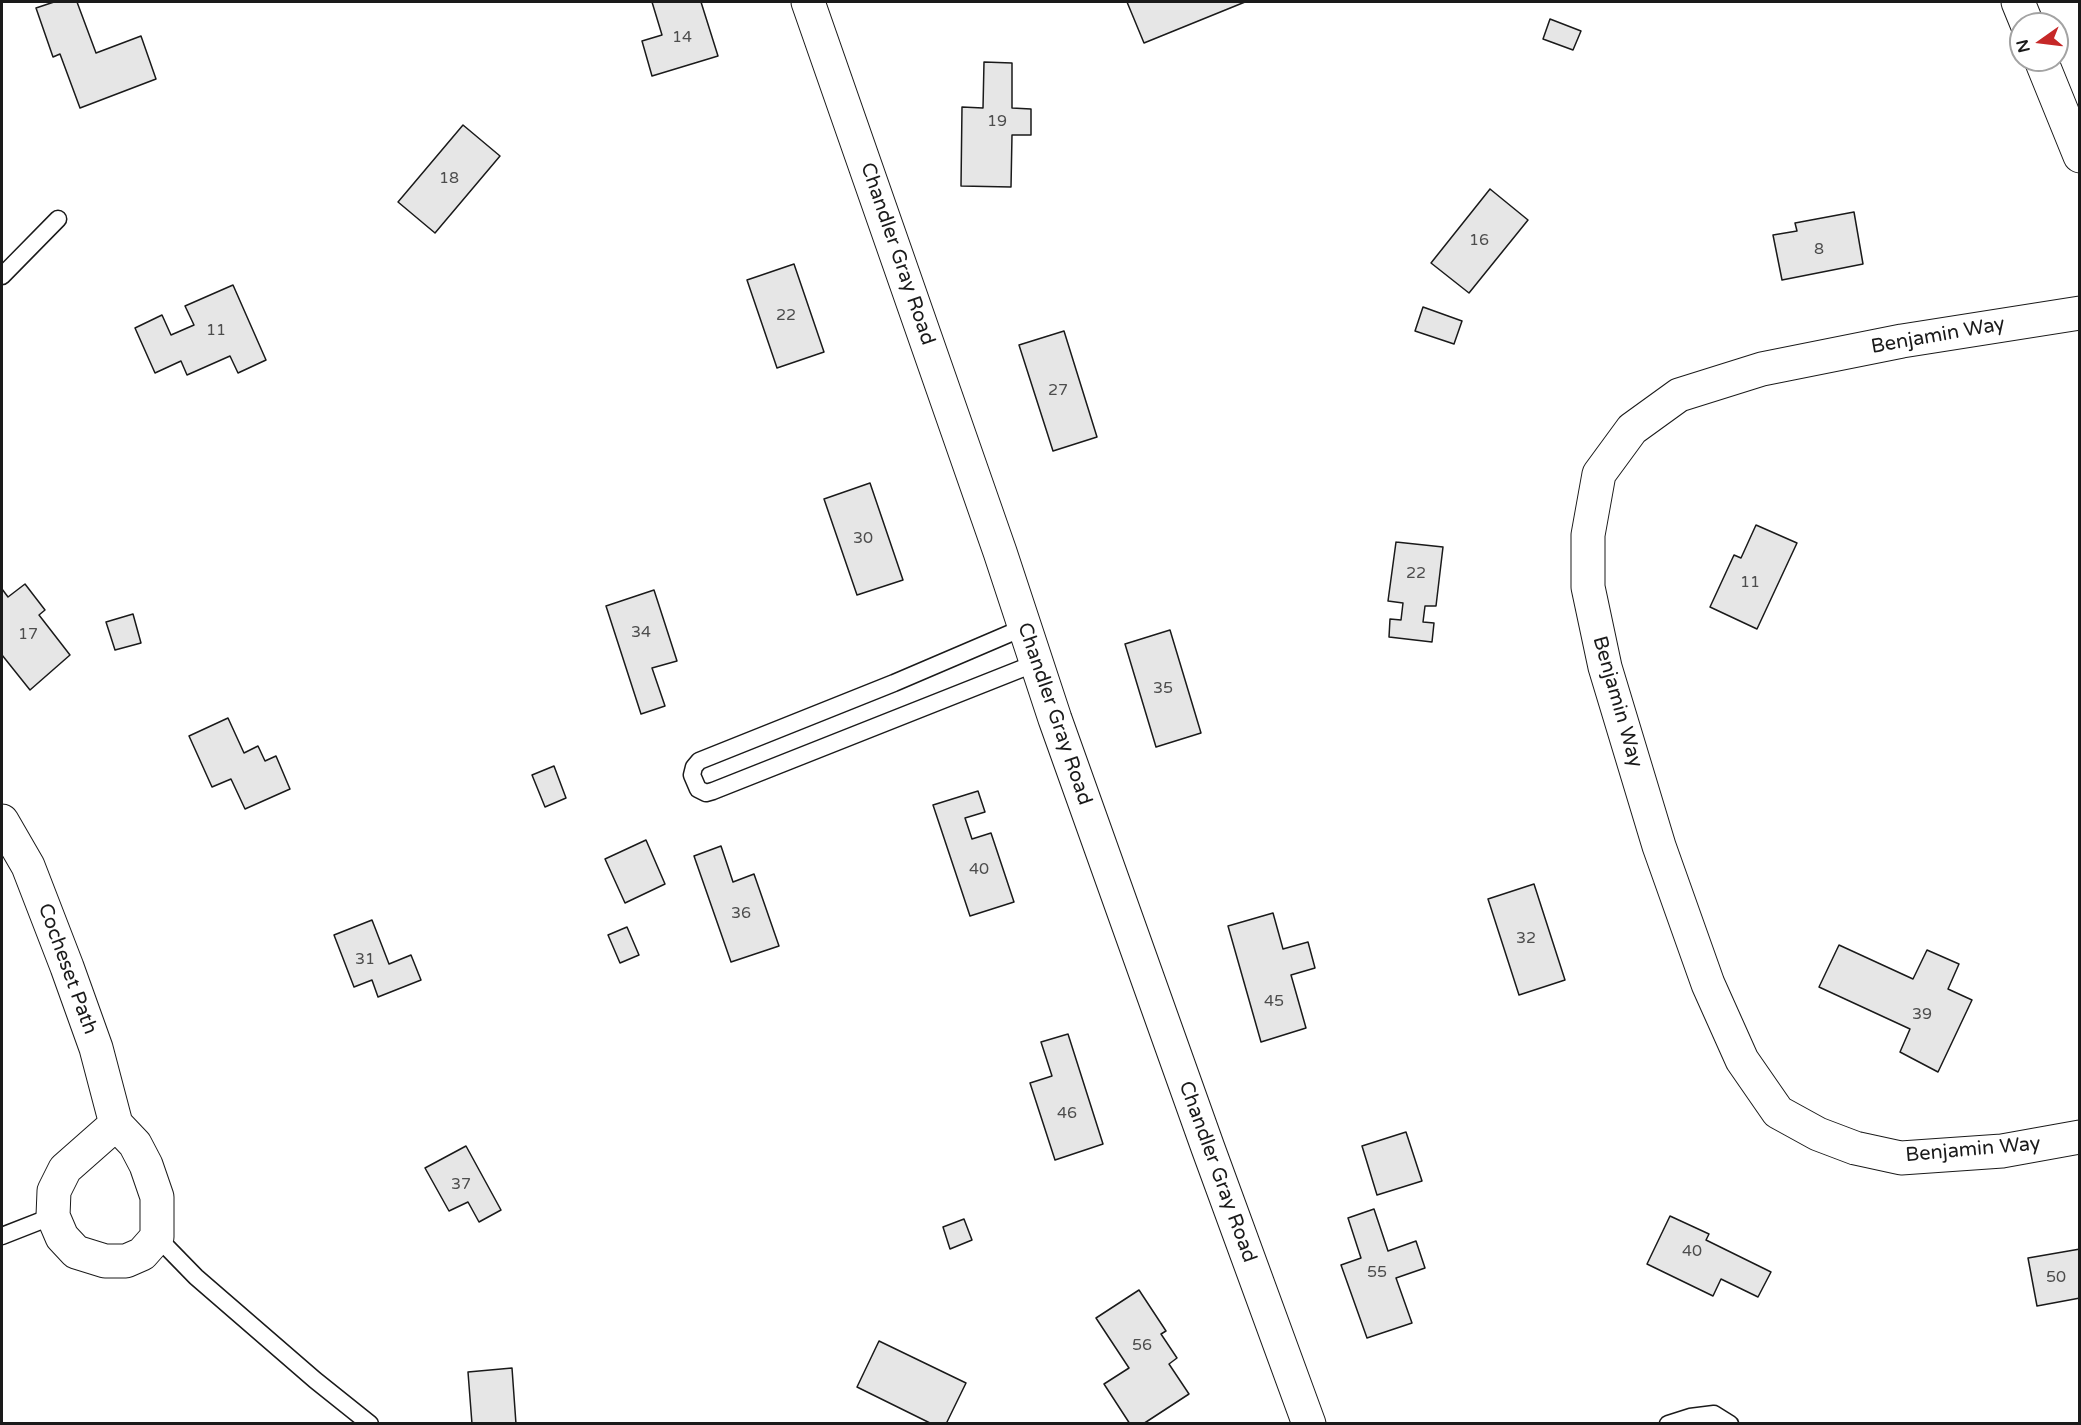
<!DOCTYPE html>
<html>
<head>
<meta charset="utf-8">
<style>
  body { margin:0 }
  #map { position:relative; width:2081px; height:1425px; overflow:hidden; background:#fff; font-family:"Varela Round",sans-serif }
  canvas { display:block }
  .frame { position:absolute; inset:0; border:3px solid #1a1a1a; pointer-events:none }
  .north { position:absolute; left:2009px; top:12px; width:60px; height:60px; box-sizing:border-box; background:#fff; border:2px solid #a3a3a3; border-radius:50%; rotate:256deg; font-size:16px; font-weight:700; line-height:24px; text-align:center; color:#1a1a1a }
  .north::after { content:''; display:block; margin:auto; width:21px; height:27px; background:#c62828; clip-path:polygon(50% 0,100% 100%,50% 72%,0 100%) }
</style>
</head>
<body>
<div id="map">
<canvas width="2081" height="1425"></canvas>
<div class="frame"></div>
<div class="north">N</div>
</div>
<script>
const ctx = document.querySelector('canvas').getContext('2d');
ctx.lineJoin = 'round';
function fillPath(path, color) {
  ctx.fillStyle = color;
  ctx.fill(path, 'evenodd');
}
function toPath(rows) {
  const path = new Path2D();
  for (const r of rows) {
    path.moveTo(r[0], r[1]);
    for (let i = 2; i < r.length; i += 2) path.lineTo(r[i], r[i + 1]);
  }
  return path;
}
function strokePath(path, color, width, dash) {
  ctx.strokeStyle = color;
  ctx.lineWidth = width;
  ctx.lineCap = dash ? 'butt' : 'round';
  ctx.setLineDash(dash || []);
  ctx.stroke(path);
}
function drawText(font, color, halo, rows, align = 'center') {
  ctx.font = font + ' "Varela Round",sans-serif';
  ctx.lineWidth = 4.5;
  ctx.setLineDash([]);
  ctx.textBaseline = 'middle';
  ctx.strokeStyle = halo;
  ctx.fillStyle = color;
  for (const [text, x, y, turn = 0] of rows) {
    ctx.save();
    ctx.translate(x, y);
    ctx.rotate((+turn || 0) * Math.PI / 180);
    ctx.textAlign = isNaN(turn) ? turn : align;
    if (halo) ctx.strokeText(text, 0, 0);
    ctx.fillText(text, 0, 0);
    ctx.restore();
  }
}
const building = toPath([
  [54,2,77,2,96,53,141,36,156,79,80,108,60,54,53,57,36,8,54,2],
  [652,2,701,2,718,56,652,76,642,41,662,35,652,2],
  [1127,2,1245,2,1144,43,1127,2],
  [1550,19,1581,31,1573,50,1543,39,1550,19],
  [984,62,1012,63,1012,108,1031,109,1031,135,1012,135,1011,187,961,186,962,107,983,108,984,62],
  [463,125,500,156,435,233,398,202,463,125],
  [1490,189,1528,220,1469,293,1431,263,1490,189],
  [1854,212,1863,264,1782,280,1773,235,1797,231,1795,223,1854,212],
  [794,264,824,352,777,368,747,280,794,264],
  [233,285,266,360,238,373,230,356,187,375,181,361,155,373,135,328,162,315,171,335,194,325,185,306,233,285],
  [1423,307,1462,321,1454,344,1415,331,1423,307],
  [1064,331,1097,437,1053,451,1019,345,1064,331],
  [870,483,903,580,857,595,824,499,870,483],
  [1756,525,1797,543,1757,629,1710,607,1734,555,1741,558,1756,525],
  [1396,542,1443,547,1436,606,1425,606,1423,622,1434,623,1432,642,1389,637,1390,619,1401,620,1403,603,1388,601,1396,542],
  [25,584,45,610,39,615,70,655,30,690,2,655,2,589,8,597,25,584],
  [654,590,677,661,652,668,665,706,641,714,606,606,654,590],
  [133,614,141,643,115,650,106,622,133,614],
  [1170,630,1201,733,1156,747,1125,644,1170,630],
  [228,718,244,753,258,746,265,761,276,756,290,789,245,809,231,779,212,787,189,736,228,718],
  [554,766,566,798,545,807,532,775,554,766],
  [978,791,985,812,965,818,972,839,991,833,1014,902,970,916,933,805,978,791],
  [646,840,665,884,625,903,605,859,646,840],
  [721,846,733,882,754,874,779,946,731,962,694,856,721,846],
  [1534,884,1565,980,1519,995,1488,899,1534,884],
  [1273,913,1283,949,1308,942,1315,968,1291,975,1306,1028,1261,1042,1228,926,1273,913],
  [372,920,389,964,411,955,421,980,378,997,372,980,354,987,334,935,372,920],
  [627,927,639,955,620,963,608,935,627,927],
  [1839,945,1913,979,1927,950,1959,964,1948,989,1972,1000,1938,1072,1900,1052,1910,1029,1819,987,1839,945],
  [1068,1034,1103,1144,1055,1160,1030,1083,1052,1076,1041,1042,1068,1034],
  [1406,1132,1422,1181,1377,1195,1362,1146,1406,1132],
  [466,1146,501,1210,479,1222,468,1202,449,1211,425,1168,466,1146],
  [1374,1209,1388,1251,1416,1241,1425,1268,1396,1278,1412,1323,1367,1338,1341,1265,1361,1258,1348,1218,1374,1209],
  [1670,1216,1709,1234,1706,1240,1771,1272,1758,1297,1721,1279,1713,1296,1647,1264,1670,1216],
  [964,1219,972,1240,950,1249,943,1227,964,1219],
  [2080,1249,2080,1298,2037,1306,2028,1258,2080,1249],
  [1139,1290,1166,1331,1161,1334,1177,1358,1169,1364,1189,1394,1143,1424,1130,1424,1104,1384,1129,1368,1096,1318,1139,1290],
  [879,1341,966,1383,946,1424,932,1424,857,1387,879,1341],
  [512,1368,516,1424,472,1424,468,1372,512,1368]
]);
const lane = toPath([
  [2,276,58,219],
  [1025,627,894,683,699,761,694,767,692,775,698,789,706,793,713,791,1036,663],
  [2,1236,53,1216],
  [157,1237,196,1277,315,1380,370,1424],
  [1668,1424,1690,1417,1714,1414,1730,1424]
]);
const street = toPath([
  [808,2,1000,552,1055,719,1208,1148,1309,1424],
  [2018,2,2027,24],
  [2041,60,2080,156],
  [2080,313,1902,341,1762,369,1679,395,1632,429,1599,474,1588,535,1588,587,1605,667,1659,846,1708,984,1742,1060,1778,1112,1818,1134,1855,1148,1901,1158,2002,1151,2080,1137],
  [2,821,28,866,67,967,96,1048,116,1124,135,1144,146,1165,157,1197,157,1237,142,1254,126,1261,105,1261,76,1252,62,1237,53,1216,54,1191,65,1169,116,1124]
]);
const numberNames = [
  ["14",682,38],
  ["19",997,122],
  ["18",449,179],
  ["16",1479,241],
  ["8",1819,250],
  ["22",786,316],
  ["11",216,331],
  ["27",1058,391],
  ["30",863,539],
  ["22",1416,574],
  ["11",1750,583],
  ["34",641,633],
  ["17",28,635],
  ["35",1163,689],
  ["40",979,870],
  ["36",741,914],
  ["32",1526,939],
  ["31",365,960],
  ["45",1274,1002],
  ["39",1922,1015],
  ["46",1067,1114],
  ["37",461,1185],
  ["40",1692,1252],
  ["55",1377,1273],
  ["50",2056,1278],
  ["56",1142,1346]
];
const streetNames = [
  ["Chandler Gray Road",897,254,71],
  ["Benjamin Way",1938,336,-10],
  ["Benjamin Way",1617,702,74],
  ["Chandler Gray Road",1054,714,71],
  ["Cocheset Path",67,969,70],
  ["Benjamin Way",1973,1150,-5],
  ["Chandler Gray Road",1217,1172,70]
];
fillPath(building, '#e6e6e6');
strokePath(building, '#1a1a1a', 1.5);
strokePath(lane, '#1a1a1a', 19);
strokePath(street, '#1a1a1a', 35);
strokePath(lane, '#fff', 16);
strokePath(street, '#fff', 33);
drawText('16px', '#4d4d4d', null, numberNames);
drawText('20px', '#1a1a1a', '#fff', streetNames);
</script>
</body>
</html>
